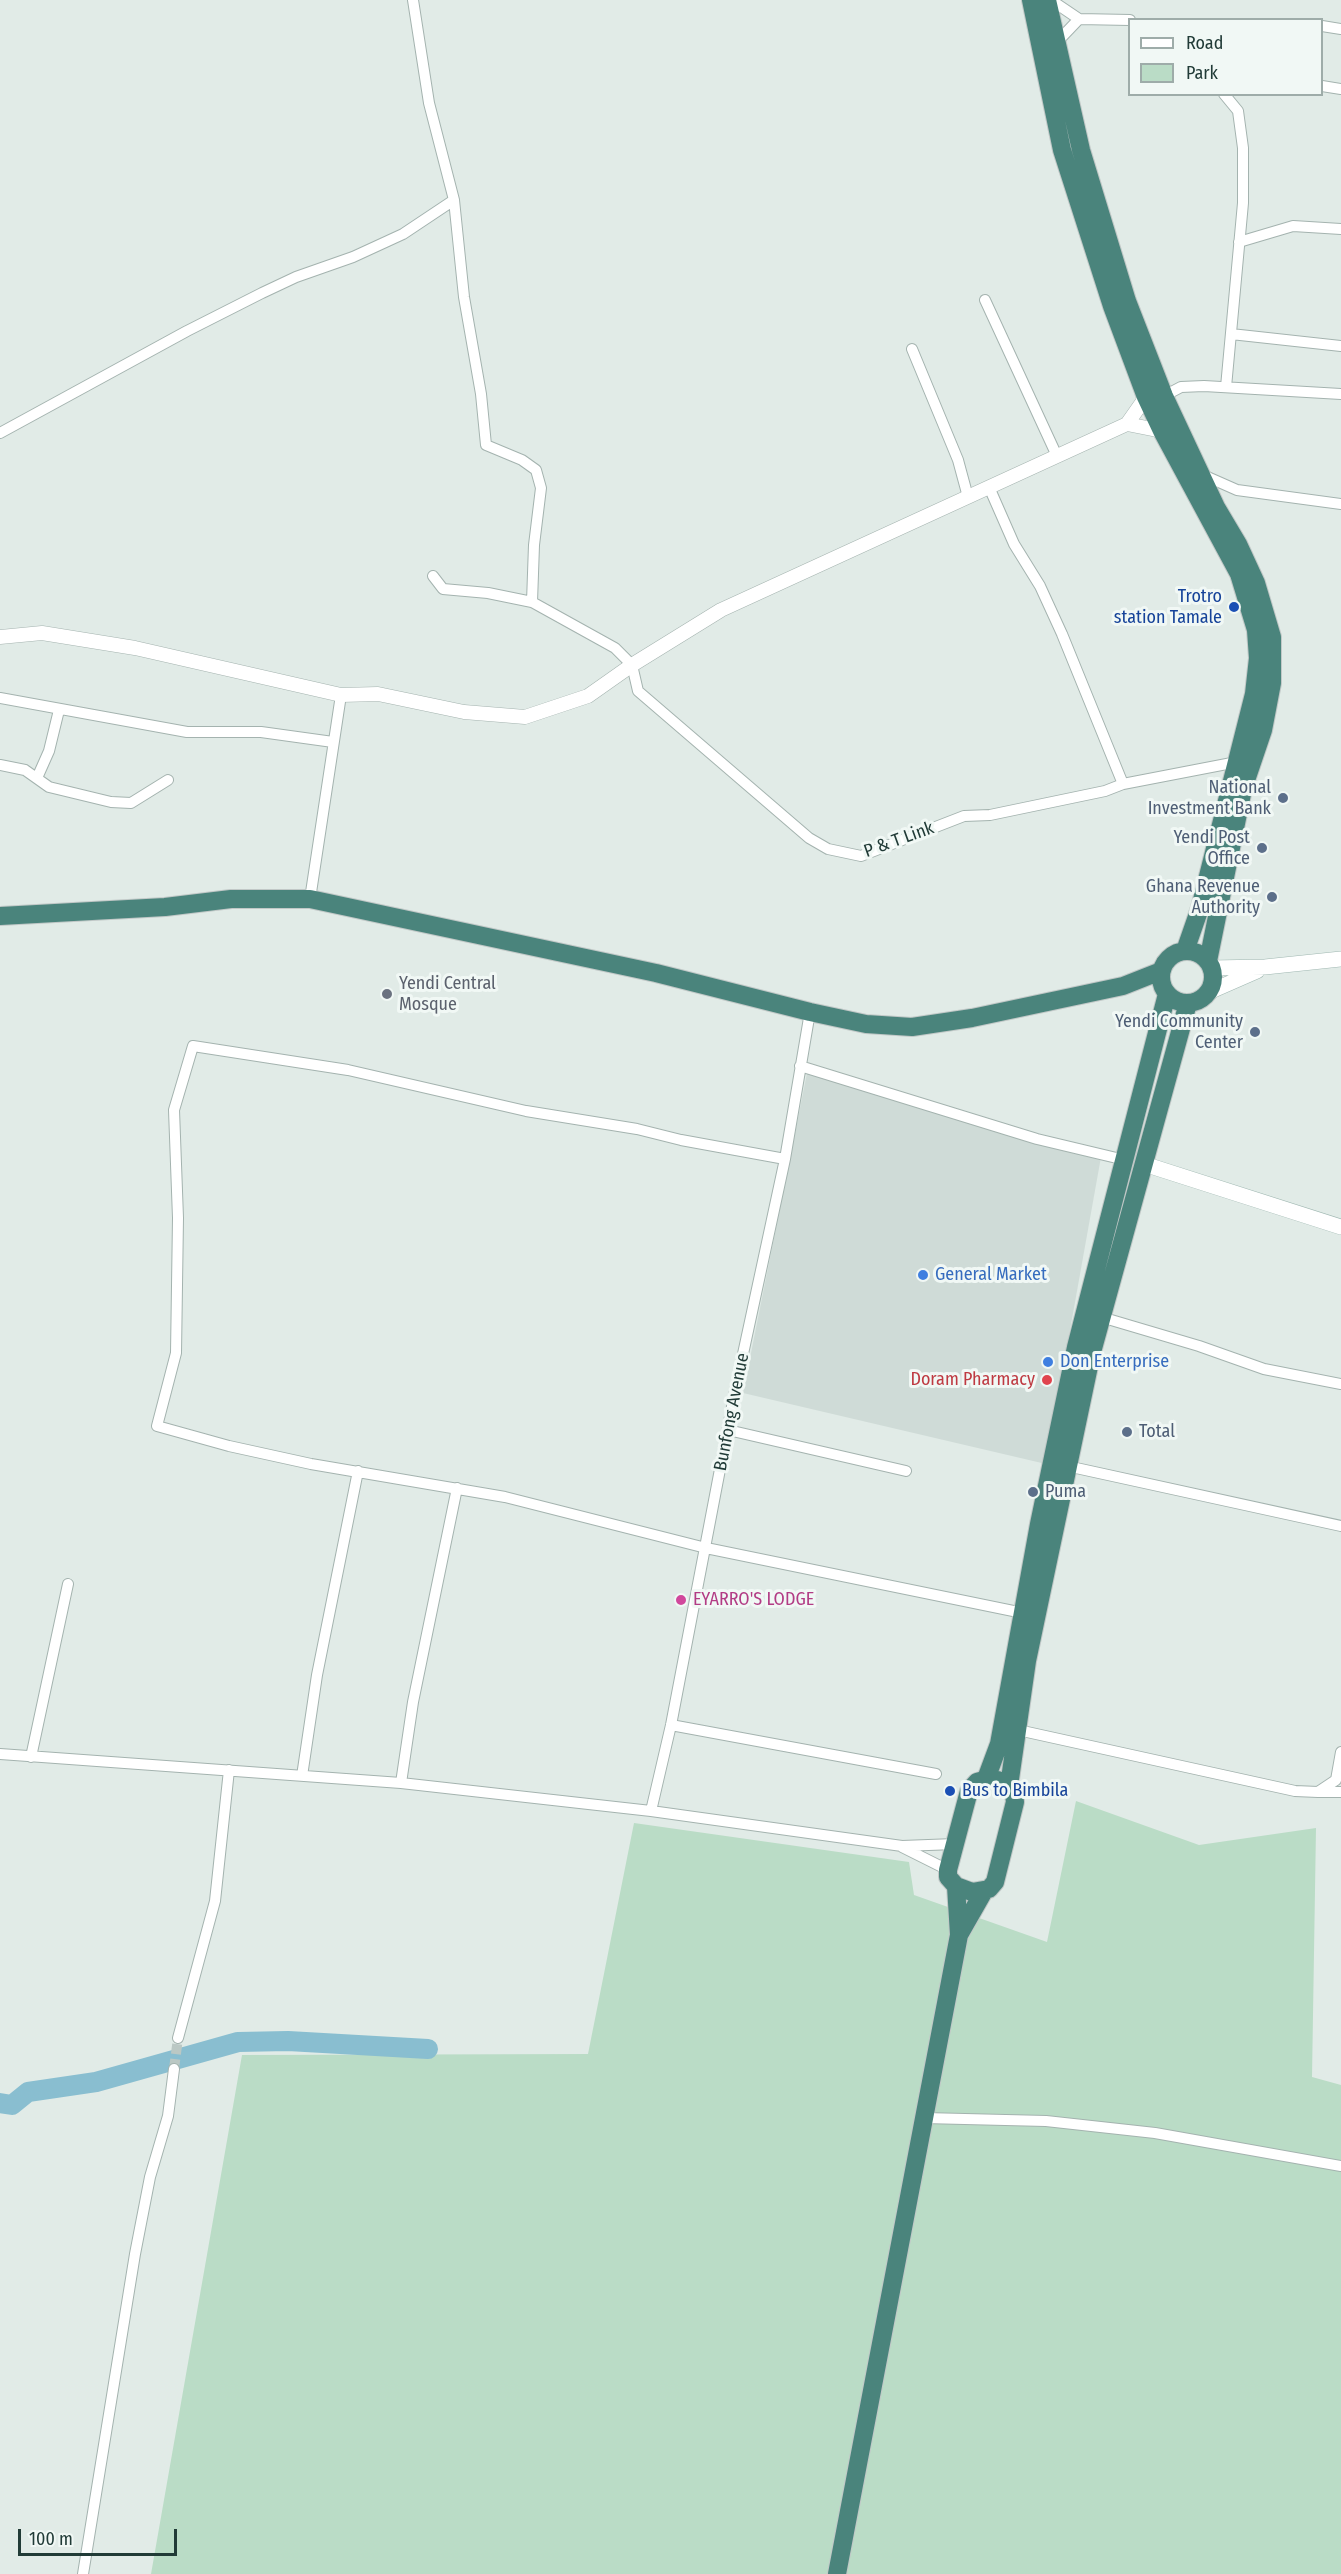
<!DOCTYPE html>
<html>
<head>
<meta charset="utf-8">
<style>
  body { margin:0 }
  #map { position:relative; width:1341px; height:2574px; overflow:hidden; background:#e1ebe7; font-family:"Fira Sans Condensed",sans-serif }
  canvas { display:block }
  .legend { position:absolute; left:1128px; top:18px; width:195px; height:78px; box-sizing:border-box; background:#f1f8f5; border:2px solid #9eaca9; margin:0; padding:8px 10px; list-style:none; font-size:18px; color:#213b37 }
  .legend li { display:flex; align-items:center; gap:12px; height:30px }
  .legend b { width:30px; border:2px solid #9eaca9 }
  .scale { position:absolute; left:18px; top:2529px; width:159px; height:27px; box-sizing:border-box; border:3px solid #213b37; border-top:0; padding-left:8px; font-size:18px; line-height:21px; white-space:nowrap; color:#213b37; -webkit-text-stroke:4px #f1f8f5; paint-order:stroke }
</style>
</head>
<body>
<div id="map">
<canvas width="1341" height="2574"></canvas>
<ul class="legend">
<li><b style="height:8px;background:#fff"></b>Road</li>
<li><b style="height:16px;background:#badcc6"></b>Park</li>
</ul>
<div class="scale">100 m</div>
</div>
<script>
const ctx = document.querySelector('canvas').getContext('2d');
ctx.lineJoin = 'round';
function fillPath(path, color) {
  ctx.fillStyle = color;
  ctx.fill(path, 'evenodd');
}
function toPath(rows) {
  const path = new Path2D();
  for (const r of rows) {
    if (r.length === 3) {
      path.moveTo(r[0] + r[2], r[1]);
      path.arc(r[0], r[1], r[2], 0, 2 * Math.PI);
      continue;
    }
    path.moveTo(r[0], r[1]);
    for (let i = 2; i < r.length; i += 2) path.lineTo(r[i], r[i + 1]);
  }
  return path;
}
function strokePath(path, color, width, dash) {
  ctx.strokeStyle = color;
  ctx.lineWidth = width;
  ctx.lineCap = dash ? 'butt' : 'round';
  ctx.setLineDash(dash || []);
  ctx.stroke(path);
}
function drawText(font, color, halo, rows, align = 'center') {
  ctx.font = font + ' "Fira Sans Condensed",sans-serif';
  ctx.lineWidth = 6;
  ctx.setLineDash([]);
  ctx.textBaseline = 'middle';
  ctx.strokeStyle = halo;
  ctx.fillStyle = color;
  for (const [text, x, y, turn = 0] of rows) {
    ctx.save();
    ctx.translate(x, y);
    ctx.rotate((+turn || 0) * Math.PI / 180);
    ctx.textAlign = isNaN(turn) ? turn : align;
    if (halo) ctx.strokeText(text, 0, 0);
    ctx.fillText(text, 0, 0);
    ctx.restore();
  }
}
const built = toPath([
  [808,1068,1101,1157,1046,1464,743,1393]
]);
const green = toPath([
  [1076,1801,1199,1845,1316,1828,1312,2077,1341,2085,1341,2574,151,2574,242,2055,588,2054,634,1823,909,1862,914,1895,1047,1942]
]);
const river = toPath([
  [0,2103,12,2105,28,2092,96,2082,238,2042,288,2041,428,2049]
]);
const minorTunnel = toPath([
  [174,2069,178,2038]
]);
const minor = toPath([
  [413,0,429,103,454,200,464,297,481,394,486,445,522,460,536,470,541,488,534,545,532,602],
  [1051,0,1079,19,1130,20],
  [1322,26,1341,29],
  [1057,42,1079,19],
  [1322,86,1341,89],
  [1224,94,1238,111,1243,148,1243,203,1226,387],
  [1239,242,1293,226,1341,229],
  [985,300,1057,456],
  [1231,334,1341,346],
  [912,349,958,460,968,497],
  [1164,396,1181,387,1204,386,1341,394],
  [0,433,187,331,262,293,296,277,353,257,403,234,454,200],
  [1203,475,1237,490,1341,504],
  [989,487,1014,544,1040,586,1062,634,1123,784],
  [433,576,443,589,488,593,532,602,615,648,632,665,638,691,809,838,828,849,861,856,964,816,990,815,1105,791,1123,784,1237,762],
  [0,698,187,732,261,732,333,742],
  [0,765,25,770,49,787,111,802,131,803,168,780],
  [37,778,49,751,59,710],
  [310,899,341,695],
  [800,1066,1037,1139,1125,1160],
  [785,1159,681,1140,637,1129,526,1111,348,1070,193,1046,174,1110,178,1218,176,1353,157,1426,229,1446,311,1464,505,1497,706,1548,1023,1613],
  [1101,1317,1199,1346,1264,1369,1341,1384],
  [728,1430,906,1471],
  [1067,1466,1341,1526],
  [671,1725,936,1774],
  [1018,1730,1295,1791,1318,1792,1336,1780,1341,1752],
  [0,1754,401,1783,651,1811,902,1846,955,1844],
  [31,1757,68,1584],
  [302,1776,317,1675,358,1471],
  [401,1783,413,1702,457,1488],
  [1318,1792,1341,1792],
  [651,1811,671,1725,735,1391,785,1159,810,1012],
  [902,1847,948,1870],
  [178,2038,215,1901,229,1770],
  [924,2118,1046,2121,1155,2133,1341,2166],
  [83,2574,135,2254,150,2177,168,2116,174,2069]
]);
const tertiary = toPath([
  [1127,424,1162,431],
  [0,637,42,633,135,648,341,695,378,694,464,712,525,717,588,696,632,665,721,610,1127,424,1146,397]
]);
const secondary = toPath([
  [1212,968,1265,967,1341,959],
  [1209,992,1257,971],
  [1144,1164,1341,1227]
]);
const trunk = toPath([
  [1031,0,1062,150,1112,306,1146,397,1162,431,1239,574,1256,630,1258,658,1254,694,1200,908,1185,951],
  [1047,0,1081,150,1127,301,1164,396,1216,507,1238,544,1256,583,1272,637,1272,683,1263,730,1243,789,1208,961],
  [0,916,165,907,231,899,310,899,656,973,810,1012,866,1024,912,1027,972,1018,1123,986,1161,971],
  [1187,977,26],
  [991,1778,1001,1781,1009,1786,1014,1794,1015,1802,995,1882,989,1889,972,1892,956,1886,948,1877,948,1870,969,1791,977,1782,991,1778],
  [986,1779,999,1744,1039,1524,1076,1347,1167,994],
  [1009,1786,1027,1661,1092,1352,1188,1003],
  [959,1935,984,1891],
  [837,2574,959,1935,956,1886]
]);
const markers = [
  [1234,607,6,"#1a4fb4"],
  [1283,798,6,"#5c6f8a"],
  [1262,848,6,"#5c6f8a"],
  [1272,897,6,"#5c6f8a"],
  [387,994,6,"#6b7280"],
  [1255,1032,6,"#5c6f8a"],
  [923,1275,6,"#3f7fe0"],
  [1048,1362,6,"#3f7fe0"],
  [1047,1380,6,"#e0444e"],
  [1127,1432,6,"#5c6f8a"],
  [1033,1492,6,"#5c6f8a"],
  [681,1600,6,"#d1479c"],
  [950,1791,6,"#1a4fb4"]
];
const transitNames = [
  ["Trotro",1222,597],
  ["station Tamale",1222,618],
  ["Bus to Bimbila",962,1791,"left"]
];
const serviceNames = [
  ["National",1271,788],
  ["Investment Bank",1271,809],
  ["Yendi Post",1250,838],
  ["Office",1250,859],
  ["Ghana Revenue",1260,887],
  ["Authority",1260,908],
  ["Yendi Community",1243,1022],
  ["Center",1243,1043],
  ["Total",1139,1432,"left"],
  ["Puma",1045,1492,"left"]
];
const streetNames = [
  ["P & T Link",899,840,-20],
  ["Bunfong Avenue",732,1412,-79]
];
const worshipNames = [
  ["Yendi Central",399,984],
  ["Mosque",399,1005]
];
const shopNames = [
  ["General Market",935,1275],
  ["Don Enterprise",1060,1362]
];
const healthNames = [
  ["Doram Pharmacy",1035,1380]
];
const hotelNames = [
  ["EYARRO'S LODGE",693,1600]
];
fillPath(built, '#cfdbd7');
fillPath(green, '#badcc6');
strokePath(river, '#89bed0', 20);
strokePath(minorTunnel, '#bbc8c4', 10, [10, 5]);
strokePath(minor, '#a4b3af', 12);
strokePath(tertiary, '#a4b3af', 15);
strokePath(secondary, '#9fb7b1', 16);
strokePath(trunk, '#c1c8c7', 20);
strokePath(minor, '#fff', 10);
strokePath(tertiary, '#fff', 14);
strokePath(secondary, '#fff', 15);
strokePath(trunk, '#4a847c', 18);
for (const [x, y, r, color] of markers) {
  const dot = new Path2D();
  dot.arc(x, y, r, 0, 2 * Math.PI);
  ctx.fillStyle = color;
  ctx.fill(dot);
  strokePath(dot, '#f1f8f5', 2);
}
drawText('18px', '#164399', '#f1f8f5', transitNames, 'right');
drawText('18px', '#4e5e75', '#f1f8f5', serviceNames, 'right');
drawText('18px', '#213b37', '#f1f8f5', streetNames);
drawText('18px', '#5b616d', '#f1f8f5', worshipNames, 'left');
drawText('18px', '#366cbe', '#f1f8f5', shopNames, 'left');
drawText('18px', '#be3a42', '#f1f8f5', healthNames, 'right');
drawText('18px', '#b23c85', '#f1f8f5', hotelNames, 'left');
</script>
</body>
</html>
